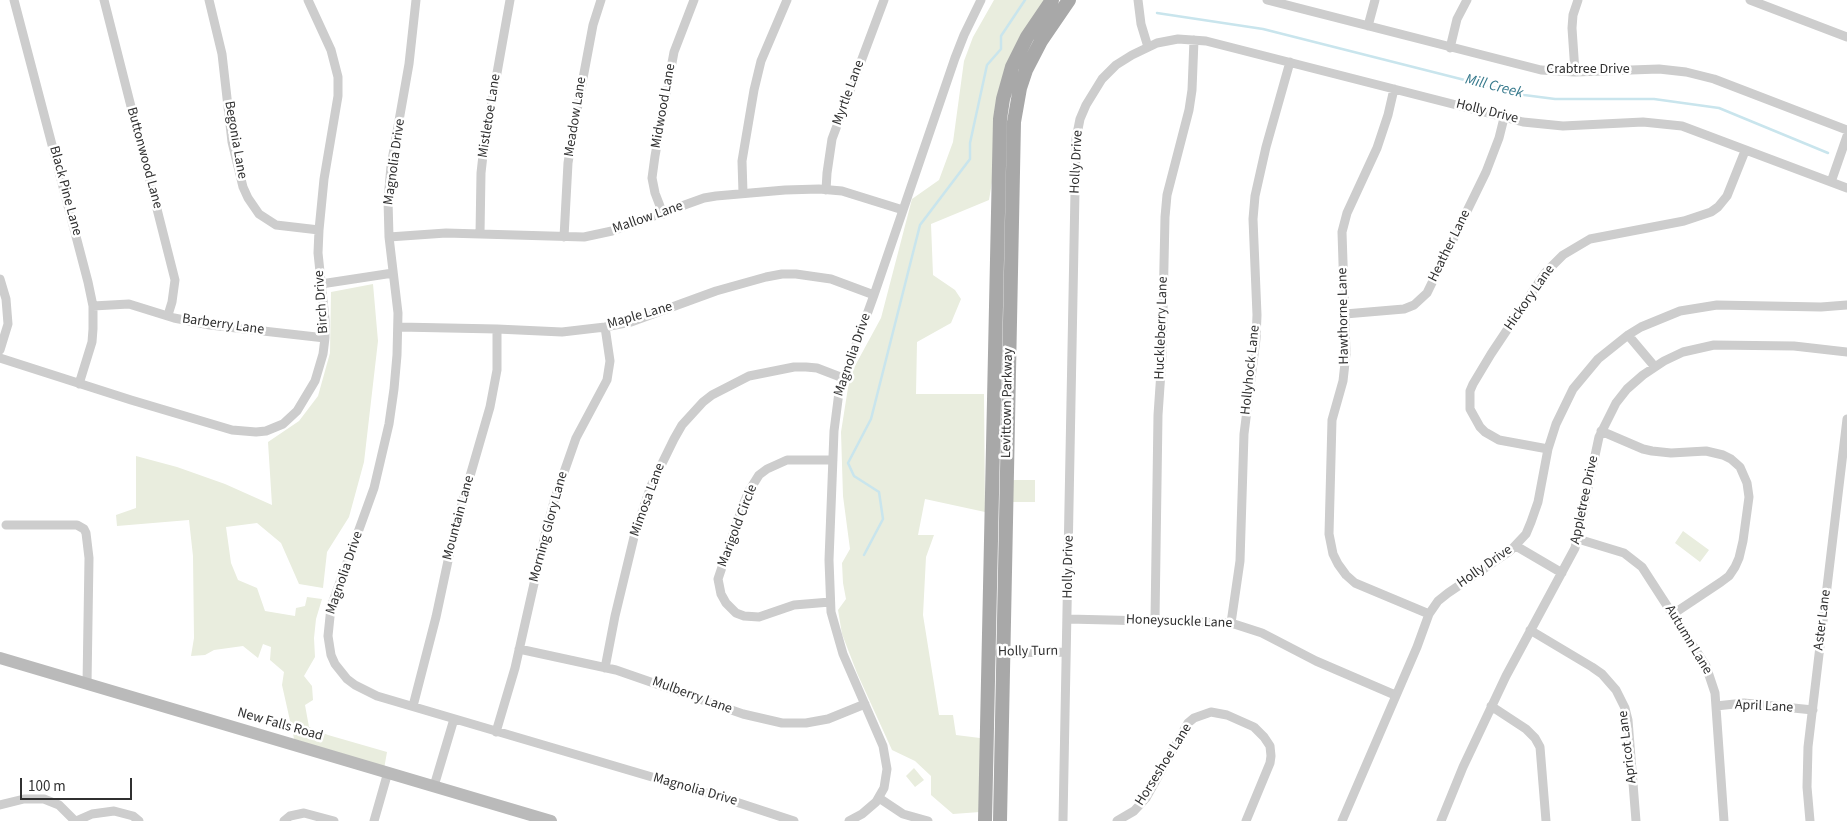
<!DOCTYPE html>
<html>
<head>
<meta charset="utf-8">
<style>
  body { margin:0 }
  #map { position:relative; width:1847px; height:821px; overflow:hidden; background:#fff; font-family:"Source Sans 3",sans-serif }
  canvas { display:block }
  .scale { position:absolute; left:20px; top:778px; width:112px; height:22px; box-sizing:border-box; border:2px solid #303030; border-top:0; padding-left:6px; font-size:15px; line-height:18px; white-space:nowrap; color:#303030; -webkit-text-stroke:4px #fff; paint-order:stroke }
</style>
</head>
<body>
<div id="map">
<canvas width="1847" height="821"></canvas>
<div class="scale">100 m</div>
</div>
<script>
const ctx = document.querySelector('canvas').getContext('2d');
ctx.lineJoin = 'round';
function fillPath(path, color) {
  ctx.fillStyle = color;
  ctx.fill(path, 'evenodd');
}
function toPath(rows) {
  const path = new Path2D();
  for (const r of rows) {
    path.moveTo(r[0], r[1]);
    for (let i = 2; i < r.length; i += 2) path.lineTo(r[i], r[i + 1]);
  }
  return path;
}
function strokePath(path, color, width, dash) {
  ctx.strokeStyle = color;
  ctx.lineWidth = width;
  ctx.lineCap = dash ? 'butt' : 'round';
  ctx.setLineDash(dash || []);
  ctx.stroke(path);
}
function drawText(font, color, halo, rows, align = 'center') {
  ctx.font = font + ' "Source Sans 3",sans-serif';
  ctx.lineWidth = 5;
  ctx.setLineDash([]);
  ctx.textBaseline = 'middle';
  ctx.strokeStyle = halo;
  ctx.fillStyle = color;
  for (const [text, x, y, turn = 0] of rows) {
    ctx.save();
    ctx.translate(x, y);
    ctx.rotate((+turn || 0) * Math.PI / 180);
    ctx.textAlign = isNaN(turn) ? turn : align;
    if (halo) ctx.strokeText(text, 0, 0);
    ctx.fillText(text, 0, 0);
    ctx.restore();
  }
}
const green = toPath([
  [994,0,1046,0,998,96,993,176,989,200,931,224,933,275,955,290,961,299,951,323,917,342,916,394,984,394,985,512,925,499,918,535,934,535,926,557,923,615,939,715,953,715,956,735,980,738,980,812,953,814,931,795,931,776,915,761,892,750,857,673,842,634,838,610,846,599,843,583,842,563,850,549,843,496,841,432,850,375,881,318,912,199,939,180,953,142,964,61,973,37],
  [373,284,378,341,364,462,349,517,327,552,323,588,299,584,281,543,257,523,226,527,231,563,238,580,257,588,265,611,295,616,296,608,305,606,307,597,322,599,316,619,314,638,315,657,304,676,312,686,313,700,305,705,309,727,328,735,387,752,384,769,295,743,282,685,284,672,270,660,271,647,263,644,258,658,243,646,214,650,205,655,191,656,194,638,193,556,189,520,117,526,116,515,136,508,136,456,177,467,225,484,272,505,268,442,299,421,318,396,330,353,331,292],
  [1012,480,1035,480,1035,502,1012,502],
  [1683,531,1709,550,1700,562,1675,543],
  [914,768,924,780,915,787,906,776]
]);
const stream = toPath([
  [1157,13,1263,29,1524,95,1555,99,1654,99,1719,108,1828,153],
  [864,555,883,519,879,492,854,476,848,463,871,419,920,225,970,159,970,143,987,65,1001,49,1001,36,1025,0]
]);
const minor = toPath([
  [14,0,88,282,93,306,93,329,92,342,79,384],
  [104,0,175,280,172,302,168,315],
  [209,0,222,54,232,142,243,187,248,198,259,214,276,225,319,230],
  [416,0,409,64,391,166,388,200,389,237,398,313,397,355,394,389,389,424,374,488,331,607,328,636,331,655,335,664,347,679,355,685,377,696,730,800,794,821],
  [1138,0,1141,24,1148,47],
  [1267,0,1541,70,1575,72,1659,69,1686,72,1714,79,1847,130],
  [1750,0,1847,37],
  [1368,26,1375,0],
  [1450,48,1457,19,1467,0],
  [1575,72,1572,28,1573,15,1578,0],
  [1394,89,1388,115,1377,148,1347,213,1342,232,1346,354,1343,381,1332,420,1329,534,1333,554,1338,564,1346,575,1355,583,1429,614],
  [1831,182,1847,136],
  [826,190,827,173,832,139,884,0],
  [743,193,742,161,754,90,761,61,787,0],
  [663,214,655,193,652,178,655,156,674,52,694,0],
  [480,234,481,173,484,146,510,0],
  [389,237,446,233,584,237,612,231,704,198,716,196,785,190,819,189,842,191,903,210],
  [564,237,568,163,575,121,593,25,601,0],
  [0,279,6,299,8,324,0,350],
  [321,284,393,273],
  [93,306,129,304,174,318,210,325,325,338],
  [1345,314,1404,309,1414,305,1427,293,1486,172,1499,138,1504,118],
  [399,327,497,329,562,332,605,327,631,322,716,291,766,277,782,274,796,274,831,279,874,295],
  [1628,335,1655,367],
  [0,358,131,400,232,430,256,432,266,431,283,424,297,411,315,381,323,354,325,338,325,319,318,253,319,230,324,179,338,96,338,77,331,50,308,0],
  [1601,431,1643,449,1652,451,1671,453,1706,451,1723,455,1731,459,1740,467,1747,483,1749,497,1743,541,1739,558,1735,567,1729,576,1721,582,1673,614],
  [1548,449,1499,440,1485,432,1480,427,1470,409,1470,391,1473,384,1491,354,1545,273,1563,255,1590,239,1684,221,1711,212,1718,207,1727,196,1745,151],
  [6,525,77,525,84,529,86,533,89,558,87,684],
  [1578,539,1624,553,1642,567,1706,666,1715,693,1724,821],
  [1516,546,1562,573],
  [830,602,794,605,759,617,744,616,736,613,726,603,721,594,718,579,743,505,749,491,759,475,767,469,787,460,833,460],
  [1068,619,1231,623,1262,633,1316,661,1395,695],
  [1155,620,1158,415,1162,357,1165,217,1167,195,1189,110,1192,90,1194,40],
  [1231,623,1240,561,1244,434,1256,339,1257,315,1253,219,1255,196,1266,147,1290,62],
  [1530,630,1592,667,1602,674,1616,690,1625,708,1628,720,1636,821],
  [519,649,616,670,743,714,782,723,806,723,828,719,865,704],
  [999,653,1066,652],
  [605,668,615,616,635,533,651,486,674,439,682,425,703,402,712,395,749,376,794,367,806,367,817,368,843,378],
  [413,706,436,617,455,528,490,407,497,370,497,329],
  [1491,706,1526,729,1535,738,1540,747,1546,821],
  [1716,706,1744,703,1813,710],
  [496,732,515,668,545,535,555,498,576,438,607,380,610,361,605,327],
  [434,786,454,719],
  [879,798,903,814,928,821],
  [0,805,24,799,44,799,59,805,75,821],
  [76,821,92,814,114,811,133,816,139,821],
  [284,821,290,816,304,813,334,821],
  [374,821,388,772],
  [849,821,862,814,876,802,884,788,887,769,883,746,843,654,831,612,829,560,834,431,839,392,874,295,955,58,964,35,981,0],
  [1063,821,1076,139,1080,119,1086,105,1102,79,1116,65,1132,55,1157,43,1178,39,1206,41,1523,122,1563,126,1643,122,1682,126,1847,188],
  [1117,821,1134,811,1146,798,1188,723,1194,718,1211,712,1227,715,1254,727,1264,737,1270,746,1271,756,1270,763,1246,821],
  [1342,821,1417,647,1429,614,1438,601,1448,593,1510,551,1526,534,1531,522,1538,502,1548,449,1556,424,1573,389,1598,359,1628,335,1641,327,1680,311,1717,305,1821,307,1847,305],
  [1441,821,1463,767,1506,676,1575,548,1599,437,1616,403,1627,389,1643,375,1664,361,1683,352,1714,345,1794,346,1847,352],
  [1810,821,1807,787,1808,747,1847,419]
]);
const secondary = toPath([
  [0,658,551,821]
]);
const primary = toPath([
  [985,821,1000,119,1003,99,1012,67,1027,37,1052,0],
  [1000,821,1014,122,1020,88,1026,70,1041,41,1069,0]
]);
const streetNames = [
  ["Crabtree Drive",1588,70],
  ["Myrtle Lane",849,93,-70],
  ["Midwood Lane",664,106,-80],
  ["Holly Drive",1487,112,14],
  ["Mistletoe Lane",490,116,-81],
  ["Meadow Lane",576,117,-81],
  ["Begonia Lane",235,140,80],
  ["Buttonwood Lane",144,158,75],
  ["Magnolia Drive",395,162,-82],
  ["Holly Drive",1077,162,-87],
  ["Black Pine Lane",65,191,75],
  ["Mallow Lane",648,218,-19],
  ["Heather Lane",1450,246,-64],
  ["Hickory Lane",1530,298,-55],
  ["Birch Drive",322,302,-94],
  ["Maple Lane",640,316,-16],
  ["Hawthorne Lane",1344,316,-91],
  ["Barberry Lane",223,325,8],
  ["Huckleberry Lane",1162,328,-88],
  ["Magnolia Drive",853,355,-71],
  ["Hollyhock Lane",1251,370,-84],
  ["Levittown Parkway",1008,403,-89],
  ["Mimosa Lane",648,500,-70],
  ["Appletree Drive",1585,500,-78],
  ["Mountain Lane",459,518,-75],
  ["Marigold Circle",738,526,-69],
  ["Morning Glory Lane",549,527,-75],
  ["Holly Drive",1069,567,-89],
  ["Holly Drive",1485,567,-35],
  ["Magnolia Drive",345,573,-71],
  ["Aster Lane",1823,620,-83],
  ["Honeysuckle Lane",1179,622,2],
  ["Autumn Lane",1688,640,59],
  ["Holly Turn",1028,652,-1],
  ["Mulberry Lane",692,696,20],
  ["April Lane",1764,707,3],
  ["New Falls Road",280,725,16],
  ["Apricot Lane",1628,747,-97],
  ["Horseshoe Lane",1164,765,-58],
  ["Magnolia Drive",695,790,16]
];
const waterNames = [
  ["Mill Creek",1494,87,14]
];
fillPath(green, '#e9edde');
strokePath(stream, '#c9e5ed', 2.5);
strokePath(minor, '#cdcdcd', 9);
strokePath(secondary, '#bababa', 12);
strokePath(primary, '#a8a8a8', 14);
drawText('14px', '#303030', '#fff', streetNames);
drawText('italic 15px', '#397b8e', '#fff', waterNames);
</script>
</body>
</html>
